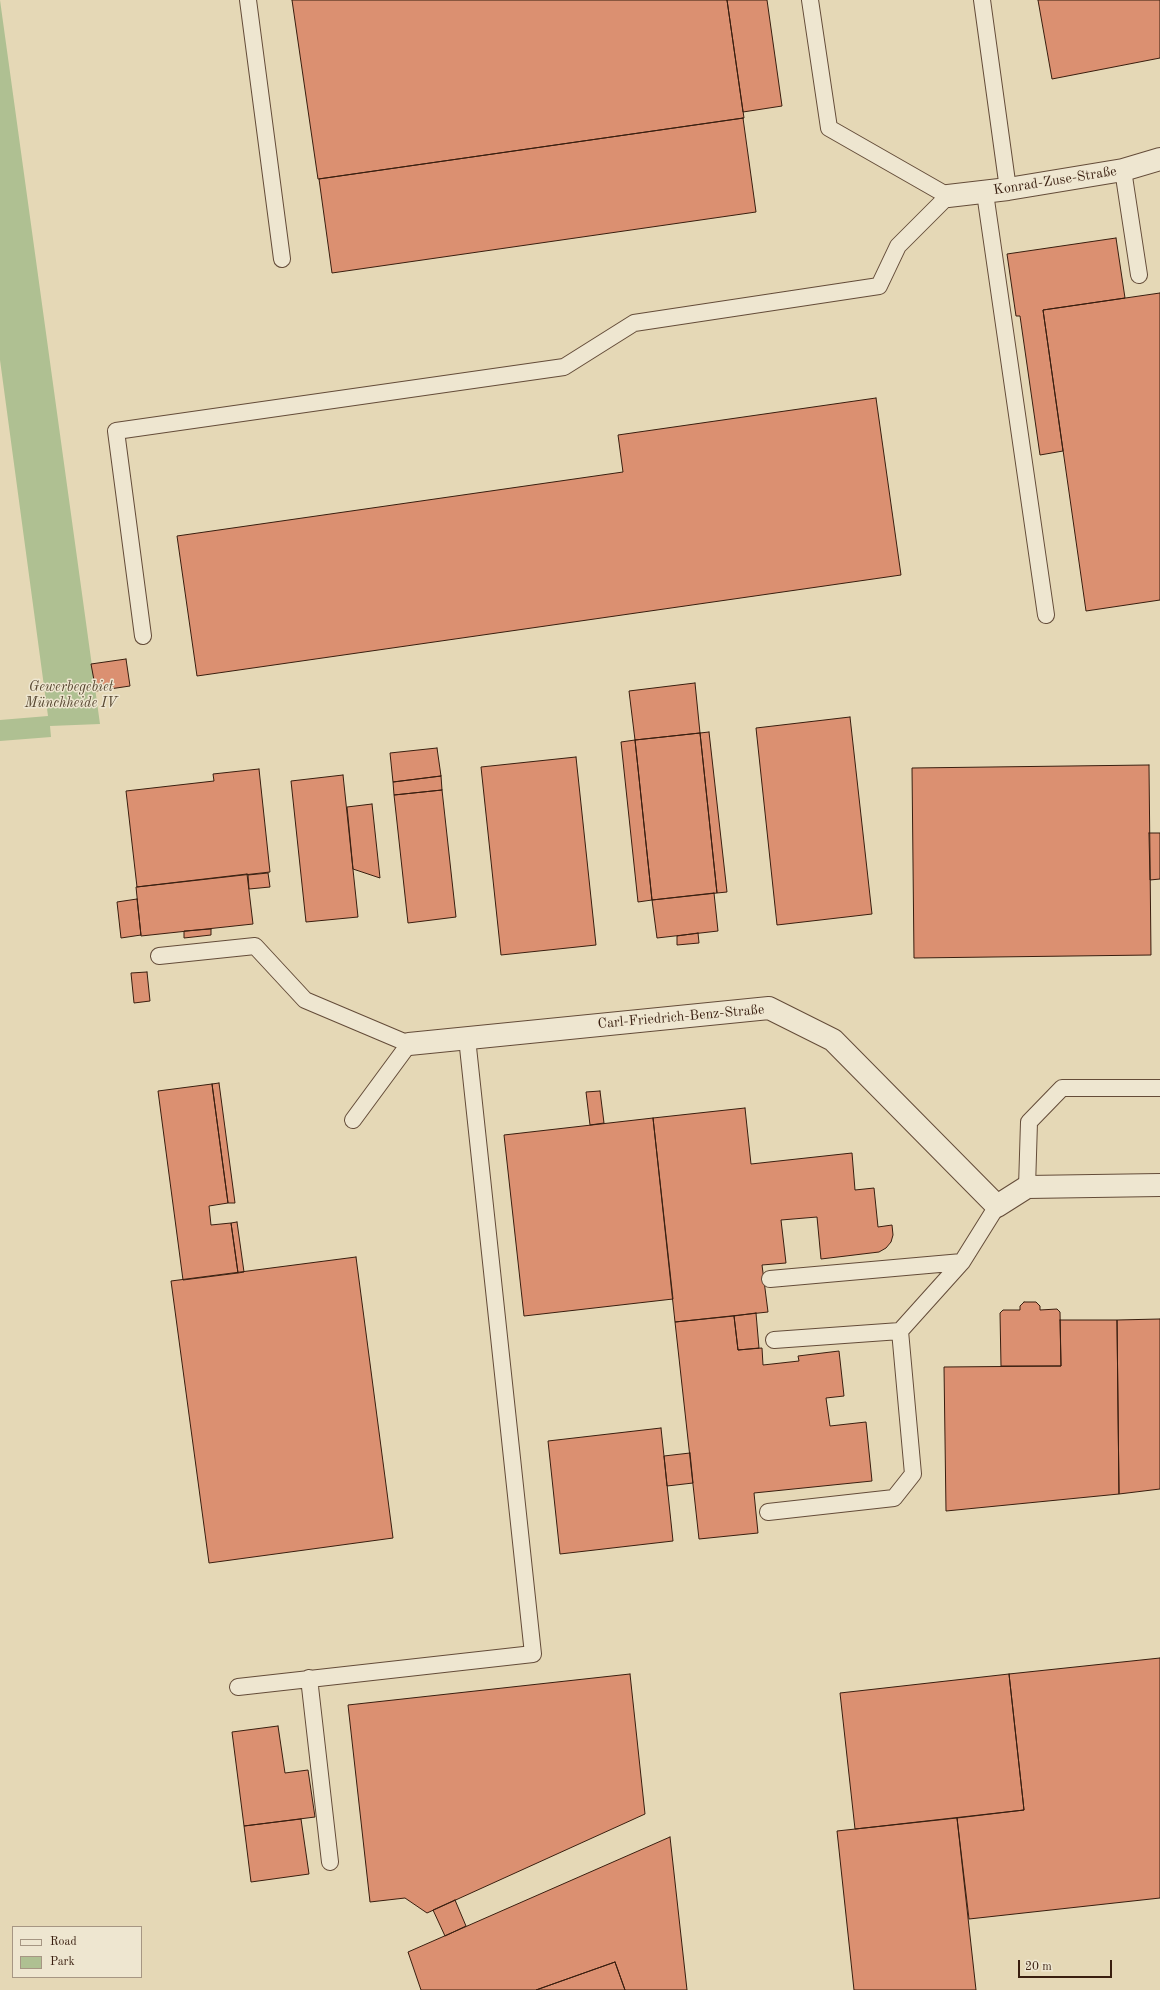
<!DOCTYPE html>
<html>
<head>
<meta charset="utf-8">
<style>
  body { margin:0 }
  #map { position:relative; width:1160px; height:1990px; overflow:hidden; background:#e5d8b6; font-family:"Old Standard TT",serif }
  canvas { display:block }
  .legend { position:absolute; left:12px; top:1926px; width:130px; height:52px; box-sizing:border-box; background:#eee6d0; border:1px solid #a69683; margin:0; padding:5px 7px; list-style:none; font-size:12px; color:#391e0f }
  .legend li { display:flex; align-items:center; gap:8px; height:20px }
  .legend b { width:20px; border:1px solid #a69683 }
  .scale { position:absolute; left:1018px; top:1960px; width:94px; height:18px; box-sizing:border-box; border:2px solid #391e0f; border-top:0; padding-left:5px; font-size:12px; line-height:14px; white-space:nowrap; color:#391e0f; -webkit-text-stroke:3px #eee6d0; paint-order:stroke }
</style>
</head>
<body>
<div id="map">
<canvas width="1160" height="1990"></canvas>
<ul class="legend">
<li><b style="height:5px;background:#eee6d0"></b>Road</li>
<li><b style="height:11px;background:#afc092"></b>Park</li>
</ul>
<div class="scale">20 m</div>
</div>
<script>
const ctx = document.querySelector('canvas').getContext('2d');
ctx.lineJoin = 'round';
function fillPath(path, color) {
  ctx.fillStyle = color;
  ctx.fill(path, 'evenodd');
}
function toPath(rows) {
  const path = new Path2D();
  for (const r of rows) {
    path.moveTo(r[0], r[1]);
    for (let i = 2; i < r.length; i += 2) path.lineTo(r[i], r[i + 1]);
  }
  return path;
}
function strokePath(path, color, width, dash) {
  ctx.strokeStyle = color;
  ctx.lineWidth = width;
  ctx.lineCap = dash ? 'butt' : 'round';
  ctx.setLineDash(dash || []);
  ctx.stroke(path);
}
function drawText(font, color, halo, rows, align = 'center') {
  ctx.font = font + ' "Old Standard TT",serif';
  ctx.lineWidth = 3;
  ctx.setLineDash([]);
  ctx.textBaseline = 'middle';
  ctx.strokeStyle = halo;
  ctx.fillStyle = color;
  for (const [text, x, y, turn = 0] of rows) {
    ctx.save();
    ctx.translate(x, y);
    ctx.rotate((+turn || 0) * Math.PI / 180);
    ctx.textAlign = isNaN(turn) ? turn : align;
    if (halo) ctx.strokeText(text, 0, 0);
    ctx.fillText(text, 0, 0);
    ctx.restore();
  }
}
const green = toPath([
  [0,0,100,724,50,726,51,737,0,741,0,720,48,716,0,360]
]);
const building = toPath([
  [292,0,727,0,744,118,318,179,292,0],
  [727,0,767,0,782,106,743,112,727,0],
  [1038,0,1160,0,1160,58,1052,79,1038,0],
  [743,118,756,212,332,273,319,179,743,118],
  [1116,238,1125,298,1043,310,1063,451,1040,455,1020,316,1016,316,1007,254,1116,238],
  [1160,293,1160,600,1086,611,1043,310,1160,293],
  [876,398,901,575,197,676,177,536,623,472,618,435,876,398],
  [126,659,130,686,96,691,91,664,126,659],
  [695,683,700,733,635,740,629,691,695,683],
  [850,717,872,914,777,925,756,728,850,717],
  [709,732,727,892,717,893,700,733,709,732],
  [700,733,717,893,652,900,635,740,700,733],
  [635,740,652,900,638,902,621,742,635,740],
  [437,748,441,776,393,782,390,753,437,748],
  [576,757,596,945,501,955,481,767,576,757],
  [1149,765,1151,955,914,958,912,768,1149,765],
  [259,769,270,872,137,887,126,791,214,781,213,774,259,769],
  [343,775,358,917,306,922,291,781,343,775],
  [441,776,442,790,394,795,393,782,441,776],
  [442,790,456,917,408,923,394,795,442,790],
  [372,804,380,878,353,869,347,807,372,804],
  [1149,833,1160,833,1160,879,1150,880,1149,833],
  [268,873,270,887,249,889,248,875,268,873],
  [247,874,253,924,141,936,136,887,247,874],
  [714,893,718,931,657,938,652,900,714,893],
  [137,899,141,935,121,938,117,902,137,899],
  [211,929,211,935,184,938,184,931,211,929],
  [698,933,699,943,677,945,677,936,698,933],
  [147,972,150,1001,134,1003,131,973,147,972],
  [219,1083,235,1203,228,1203,212,1084,219,1083],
  [212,1084,228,1203,209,1206,211,1225,231,1223,238,1273,183,1280,158,1091,212,1084],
  [600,1091,604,1123,590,1125,586,1092,600,1091],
  [745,1108,751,1164,852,1153,855,1190,874,1188,878,1227,892,1225,893,1235,891,1242,886,1248,879,1252,821,1259,817,1217,781,1220,786,1263,762,1265,768,1312,675,1322,653,1118,745,1108],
  [653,1118,673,1299,524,1316,504,1135,653,1118],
  [237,1222,244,1272,238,1273,231,1223,237,1222],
  [356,1257,393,1538,209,1563,171,1281,356,1257],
  [1024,1302,1036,1302,1040,1306,1040,1310,1057,1309,1060,1312,1061,1366,1001,1366,1000,1313,1003,1310,1020,1310,1020,1306,1024,1302],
  [756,1313,759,1348,738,1350,734,1316,756,1313],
  [734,1316,738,1350,762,1348,763,1365,799,1361,798,1356,839,1351,844,1396,826,1398,830,1426,866,1422,872,1481,754,1493,758,1533,699,1539,675,1322,734,1316],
  [1160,1319,1160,1489,1119,1494,1117,1320,1160,1319],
  [1060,1320,1117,1320,1119,1494,946,1511,944,1367,1061,1366,1060,1320],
  [661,1428,673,1541,560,1554,548,1441,661,1428],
  [690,1453,693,1483,667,1486,664,1456,690,1453],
  [1160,1658,1160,1898,969,1919,957,1818,1024,1810,1009,1674,1160,1658],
  [630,1674,645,1814,427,1913,405,1898,370,1902,348,1705,630,1674],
  [1009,1674,1024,1810,855,1829,840,1693,1009,1674],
  [278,1726,285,1773,308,1770,315,1817,244,1826,232,1732,278,1726],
  [957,1818,976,1990,854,1990,837,1831,957,1818],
  [301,1819,309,1874,251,1882,244,1826,301,1819],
  [670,1837,687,1990,625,1990,615,1962,536,1990,421,1990,408,1952,670,1837],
  [455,1900,466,1926,445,1936,433,1910,455,1900],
  [615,1962,625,1990,536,1990,615,1962]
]);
const lane = toPath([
  [248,0,282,259],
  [982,0,1008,189],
  [1123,170,1139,275],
  [985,193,1046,615],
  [143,636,116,431,564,367,634,323,879,286,898,246,948,196,829,128,810,0],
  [159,956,255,946,305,1000,409,1044,353,1120],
  [1027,1187,1029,1122,1062,1088,1160,1088],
  [770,1279,962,1262],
  [774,1340,900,1331],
  [768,1512,894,1498,913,1474,900,1331,962,1262,997,1206],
  [309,1678,330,1862],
  [238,1687,533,1654,467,1038]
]);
const street = toPath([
  [948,196,1008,189,1123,170,1160,159],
  [409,1044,769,1008,833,1040,997,1206,1027,1187,1160,1185]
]);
const streetNames = [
  ["Konrad-Zuse-Straße",1055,181,-9],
  ["Carl-Friedrich-Benz-Straße",681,1017,-5]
];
const parkNames = [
  ["Gewerbegebiet",71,687],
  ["Münchheide IV",71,703]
];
fillPath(green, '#afc092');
fillPath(building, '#db9071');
strokePath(building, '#391e0f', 1);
strokePath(lane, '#644c39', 18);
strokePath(street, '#644c39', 24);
strokePath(lane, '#eee6d0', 16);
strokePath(street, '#eee6d0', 22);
drawText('14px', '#391e0f', '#eee6d0', streetNames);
drawText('italic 14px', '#564630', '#eee6d0', parkNames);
</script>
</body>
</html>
